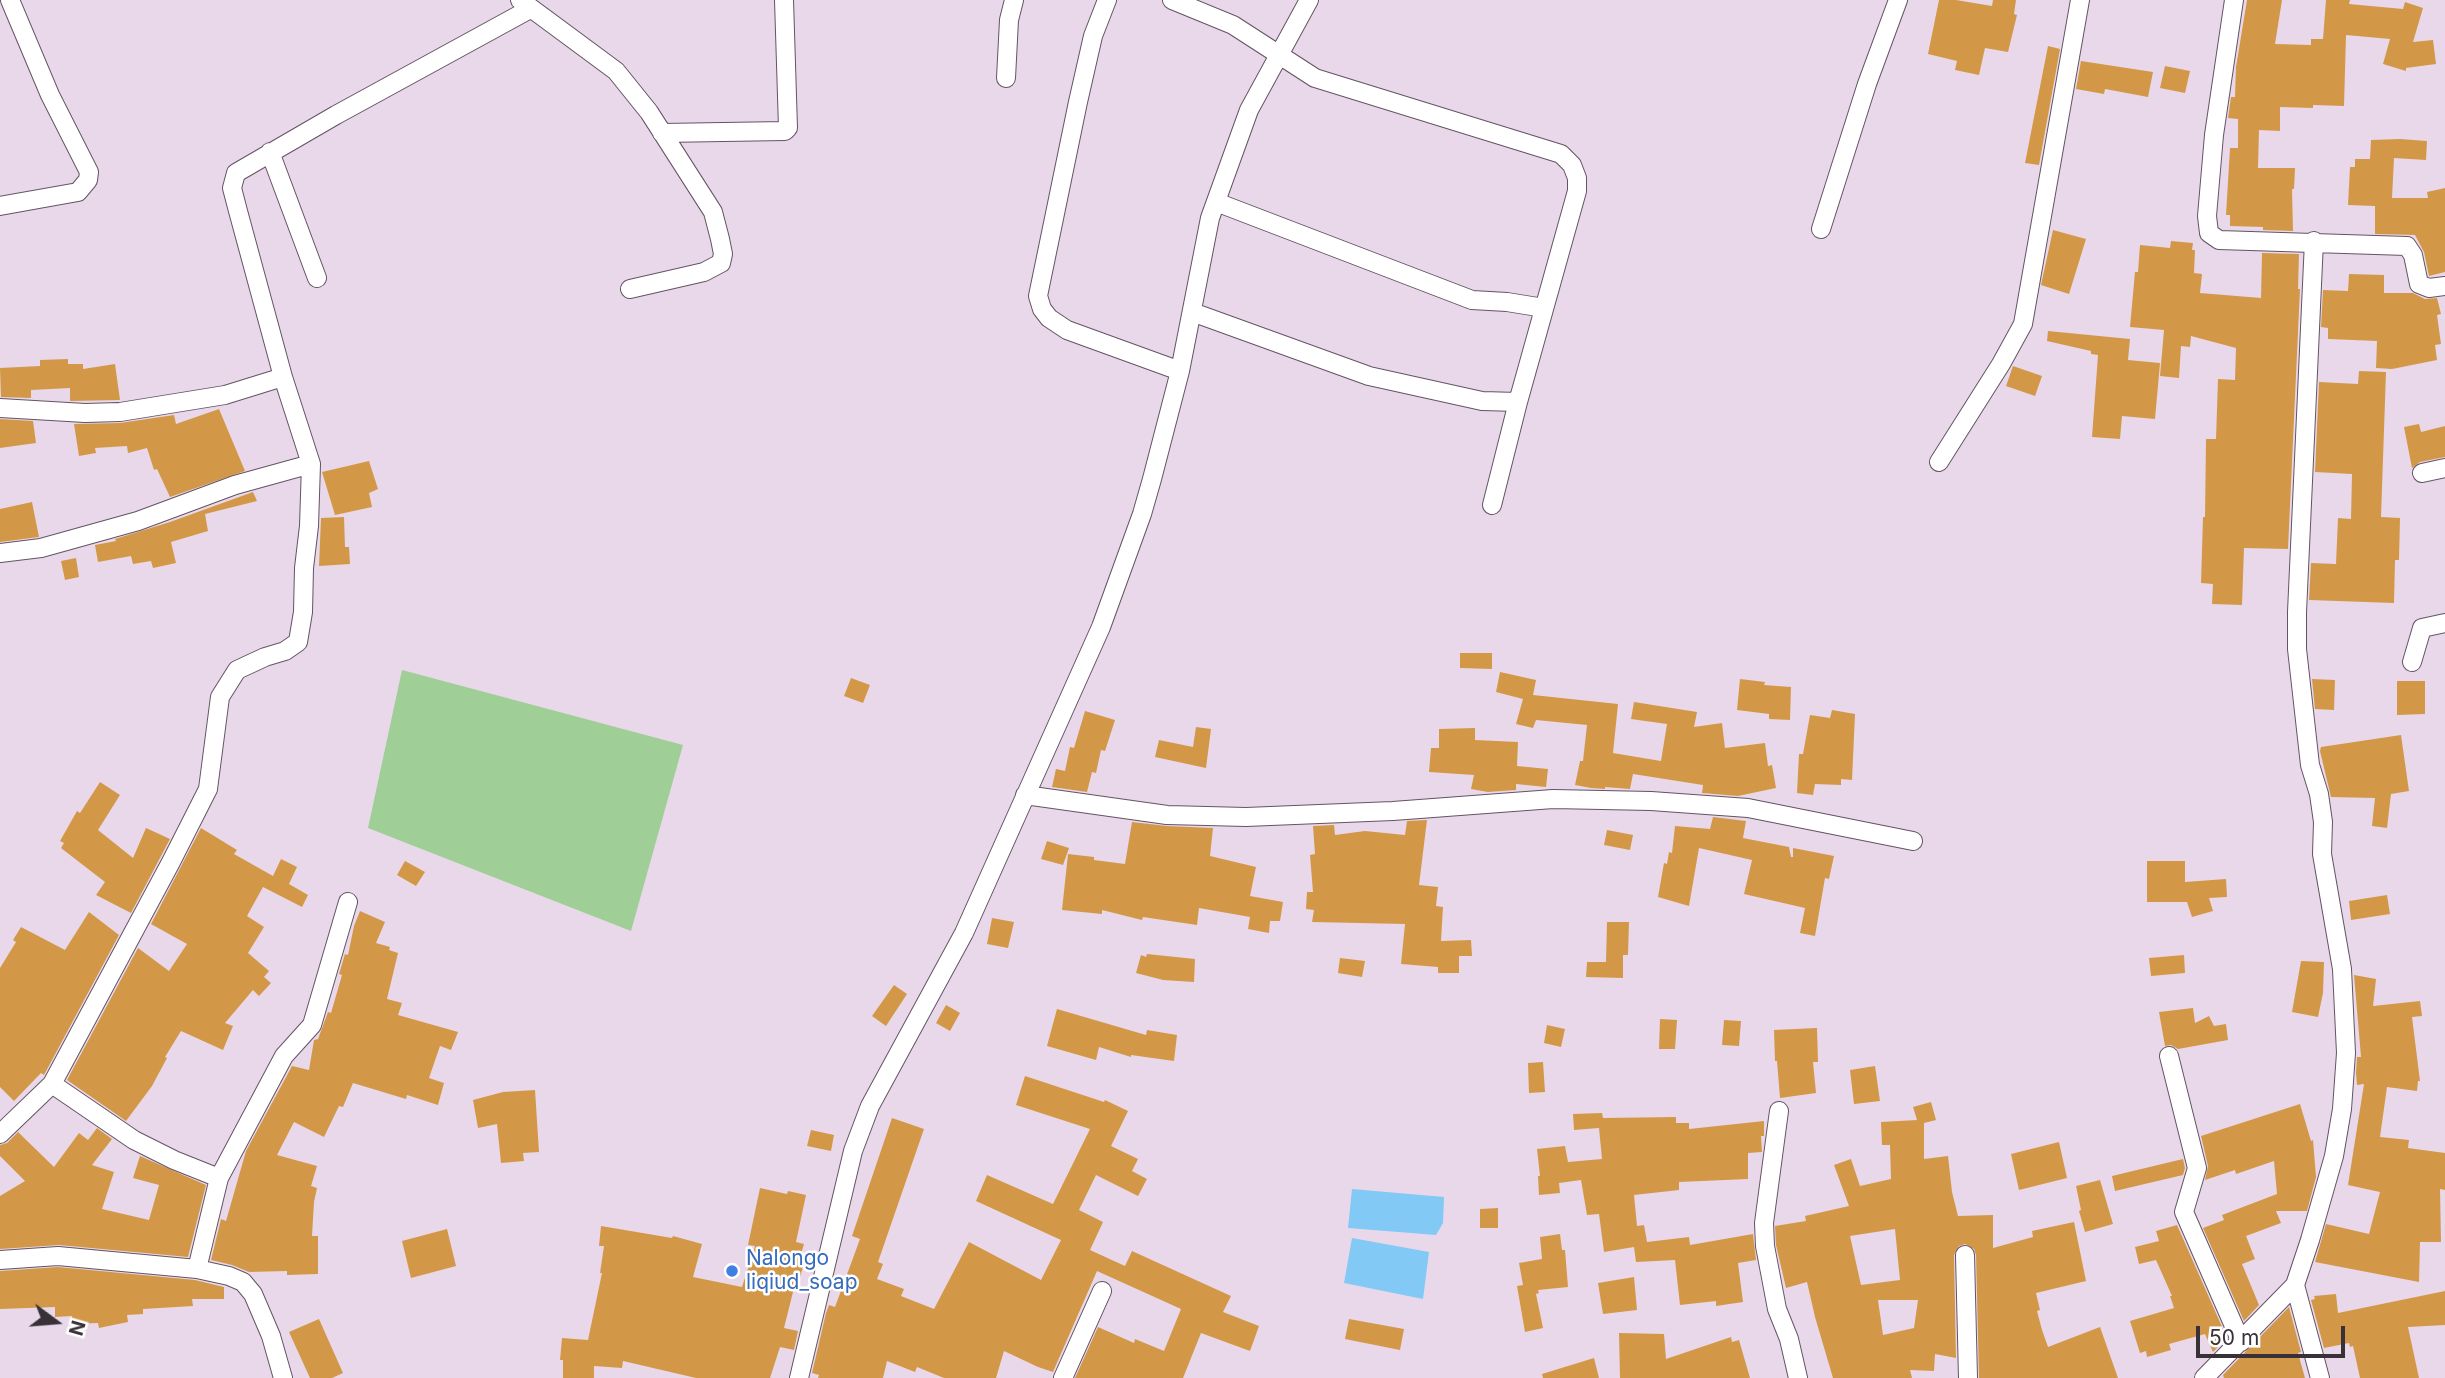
<!DOCTYPE html>
<html>
<head>
<meta charset="utf-8">
<style>
  body { margin:0 }
  #map { position:relative; width:2445px; height:1378px; overflow:hidden; background:#e9d8e9; font-family:Inter,sans-serif }
  canvas { display:block }
  .north { position:absolute; left:21px; top:1287px; width:70px; height:70px; -webkit-text-stroke:5px #fff; paint-order:stroke; rotate:106deg; font-size:19px; font-weight:700; line-height:28px; text-align:center; color:#383138 }
  .north::after { content:''; display:block; margin:auto; width:24px; height:32px; background:#383138; clip-path:polygon(50% 0,100% 100%,50% 72%,0 100%) }
  .scale { position:absolute; left:2196px; top:1326px; width:149px; height:32px; box-sizing:border-box; border:4px solid #383138; border-top:0; padding-left:9px; font-size:21px; line-height:24px; white-space:nowrap; color:#383138; -webkit-text-stroke:5px #fff; paint-order:stroke }
</style>
</head>
<body>
<div id="map">
<canvas width="2445" height="1378"></canvas>
<div class="north">N</div>
<div class="scale">50 m</div>
</div>
<script>
const ctx = document.querySelector('canvas').getContext('2d');
ctx.lineJoin = 'round';
function fillPath(path, color) {
  ctx.fillStyle = color;
  ctx.fill(path, 'evenodd');
}
function toPath(rows) {
  const path = new Path2D();
  for (const r of rows) {
    path.moveTo(r[0], r[1]);
    for (let i = 2; i < r.length; i += 2) path.lineTo(r[i], r[i + 1]);
  }
  return path;
}
function strokePath(path, color, width, dash) {
  ctx.strokeStyle = color;
  ctx.lineWidth = width;
  ctx.lineCap = dash ? 'butt' : 'round';
  ctx.setLineDash(dash || []);
  ctx.stroke(path);
}
function drawText(font, color, halo, rows, align = 'center') {
  ctx.font = font + ' Inter,sans-serif';
  ctx.lineWidth = 5;
  ctx.setLineDash([]);
  ctx.textBaseline = 'middle';
  ctx.strokeStyle = halo;
  ctx.fillStyle = color;
  for (const [text, x, y, turn = 0] of rows) {
    ctx.save();
    ctx.translate(x, y);
    ctx.rotate((+turn || 0) * Math.PI / 180);
    ctx.textAlign = isNaN(turn) ? turn : align;
    if (halo) ctx.strokeText(text, 0, 0);
    ctx.fillText(text, 0, 0);
    ctx.restore();
  }
}
const green = toPath([
  [402,670,683,745,631,931,368,828]
]);
const water = toPath([
  [1352,1189,1444,1197,1443,1223,1436,1235,1348,1228],
  [1352,1238,1429,1252,1423,1299,1344,1283]
]);
const building = toPath([
  [1939,0,1956,0,1992,6,1993,0,2016,0,2014,14,2017,15,2008,52,1985,48,1979,75,1955,70,1957,61,1928,54],
  [2247,0,2282,0,2275,44,2311,45,2311,39,2323,39,2326,0,2350,0,2349,4,2403,9,2405,2,2423,8,2413,42,2433,40,2436,64,2406,68,2406,71,2383,64,2390,39,2346,35,2344,106,2313,105,2313,108,2280,107,2280,131,2259,130,2258,168,2295,168,2294,189,2292,189,2293,231,2263,230,2263,227,2230,226,2230,215,2226,215,2230,148,2238,148,2238,119,2228,118,2231,97,2235,97,2236,67],
  [2048,46,2060,49,2039,165,2025,163],
  [2081,61,2153,72,2148,97,2105,89,2104,94,2076,89],
  [2165,66,2190,71,2185,93,2160,88],
  [2400,139,2427,141,2426,160,2394,158,2392,198,2428,198,2427,192,2445,188,2445,272,2429,276,2424,252,2415,235,2375,234,2375,206,2348,205,2350,167,2355,167,2355,159,2370,159,2371,140],
  [2053,230,2086,239,2069,294,2041,285],
  [2171,241,2193,243,2192,250,2195,250,2194,273,2202,274,2200,293,2261,298,2262,253,2299,254,2298,289,2300,289,2288,549,2244,548,2242,605,2212,604,2213,584,2201,583,2203,517,2205,517,2206,439,2216,439,2218,379,2235,380,2236,348,2191,336,2190,347,2181,346,2179,378,2160,376,2164,330,2130,327,2135,272,2138,272,2140,245,2170,248],
  [2349,274,2384,275,2384,293,2413,293,2425,299,2437,298,2441,314,2437,315,2441,344,2435,345,2437,360,2392,369,2376,368,2377,341,2328,339,2328,328,2321,327,2323,290,2348,291],
  [2048,331,2130,339,2128,360,2160,363,2155,419,2122,416,2120,439,2092,437,2098,355,2091,354,2091,351,2047,341],
  [68,359,68,364,83,364,83,369,115,364,120,400,70,401,70,388,31,390,31,398,1,397,0,368,40,366,40,360],
  [2013,366,2042,376,2035,396,2006,386],
  [2359,371,2386,372,2381,517,2400,518,2399,560,2395,560,2394,603,2309,600,2311,563,2336,564,2338,518,2351,519,2352,474,2315,472,2319,382,2358,384],
  [219,409,245,471,170,497,157,469,154,470,147,448,128,453,127,446,95,448,96,453,79,456,74,424,120,423,174,415,176,424],
  [0,419,33,421,36,443,0,448],
  [2419,424,2421,432,2445,426,2445,457,2420,462,2412,468,2404,427],
  [369,461,378,489,369,493,372,507,335,515,322,472],
  [253,492,257,501,205,514,208,531,171,542,176,563,153,568,151,561,133,564,131,556,98,562,95,545,116,541,115,539,170,522],
  [32,502,39,537,0,542,0,509],
  [344,517,345,547,349,547,350,564,319,566,321,518],
  [76,558,79,577,65,580,61,561],
  [1460,653,1492,653,1492,669,1460,668],
  [1500,672,1536,680,1533,695,1618,704,1613,753,1661,761,1667,724,1631,719,1634,702,1697,712,1694,727,1722,723,1725,748,1765,743,1768,766,1772,765,1776,788,1738,796,1702,793,1703,785,1633,774,1630,789,1605,787,1605,789,1591,788,1575,785,1580,761,1583,761,1587,725,1536,720,1533,728,1516,724,1523,699,1496,692],
  [851,678,870,685,863,703,844,696],
  [1740,679,1765,682,1764,685,1791,687,1790,720,1769,719,1769,714,1737,710],
  [2312,679,2335,680,2334,710,2315,709],
  [2397,681,2425,681,2425,714,2397,715],
  [1832,710,1855,714,1852,780,1841,779,1841,785,1815,784,1813,795,1797,793,1799,754,1803,754,1810,715,1830,718],
  [1085,711,1115,720,1105,751,1101,750,1096,773,1092,772,1087,792,1052,787,1056,769,1065,771,1070,747,1074,748],
  [1196,727,1211,729,1206,768,1155,757,1159,740,1193,747],
  [1475,728,1475,740,1518,742,1517,766,1548,769,1546,787,1516,784,1516,790,1488,792,1471,789,1474,775,1429,772,1431,748,1439,748,1439,729],
  [2401,735,2409,791,2391,794,2387,828,2372,826,2375,798,2331,797,2320,751,2321,747],
  [100,782,120,795,98,830,133,858,146,828,170,839,131,913,96,895,105,882,61,848,64,843,60,841,77,811,80,813],
  [1713,817,1746,821,1743,838,1789,847,1791,857,1793,857,1793,848,1834,856,1829,879,1825,878,1815,936,1800,933,1805,908,1744,894,1752,860,1699,848,1689,906,1658,897,1664,863,1667,864,1669,852,1672,853,1675,826,1710,829],
  [1427,820,1419,885,1438,887,1436,906,1443,907,1441,941,1471,940,1472,956,1459,956,1459,973,1438,973,1438,967,1401,964,1405,924,1312,922,1314,910,1306,909,1307,892,1313,892,1310,855,1315,854,1313,826,1334,825,1335,835,1365,831,1405,835,1407,821],
  [1132,822,1167,826,1213,828,1210,856,1256,867,1250,896,1283,902,1280,921,1270,921,1269,933,1248,929,1250,917,1199,908,1197,925,1143,917,1142,920,1102,910,1102,914,1062,910,1068,854,1094,857,1094,860,1125,864],
  [201,828,237,850,234,854,273,876,281,859,297,867,289,884,308,895,302,907,263,887,247,916,264,927,248,953,269,971,264,977,271,983,259,996,253,990,225,1023,233,1026,223,1050,181,1031,165,1057,167,1058,152,1086,126,1121,67,1080,138,948,169,971,187,944,151,924],
  [1607,830,1633,835,1630,850,1604,845],
  [1047,841,1069,848,1063,865,1041,859],
  [405,861,425,872,416,886,397,875],
  [2147,861,2185,861,2185,882,2226,879,2227,897,2209,898,2213,911,2192,917,2187,902,2147,902],
  [2387,895,2390,914,2351,920,2349,901],
  [360,911,385,922,376,943,390,947,389,950,398,953,387,999,402,1003,398,1015,458,1032,451,1050,440,1046,429,1078,444,1083,438,1105,407,1095,406,1099,353,1083,343,1107,339,1106,324,1137,294,1122,277,1155,317,1166,311,1186,317,1188,314,1202,312,1236,318,1236,318,1274,287,1275,287,1271,249,1272,232,1265,211,1260,221,1219,226,1221,246,1151,292,1066,309,1070,314,1040,318,1039,328,1012,331,1013,342,975,339,974,345,954,348,955,354,926],
  [89,912,119,935,44,1075,41,1073,14,1101,0,1087,0,968,16,942,13,940,21,927,65,950],
  [992,918,1014,922,1008,948,987,944],
  [1607,922,1629,922,1628,955,1623,955,1623,978,1586,977,1587,962,1606,962],
  [1147,954,1195,959,1194,982,1163,980,1136,973,1141,955,1146,957],
  [2184,955,2185,973,2151,976,2149,958],
  [1340,958,1365,961,1362,977,1338,973],
  [2301,961,2324,962,2323,993,2318,1017,2292,1012],
  [2354,975,2376,979,2373,1006,2420,1001,2422,1016,2412,1017,2420,1081,2418,1081,2417,1091,2387,1087,2380,1137,2409,1140,2408,1148,2445,1153,2445,1190,2440,1189,2441,1242,2420,1242,2419,1282,2315,1262,2326,1224,2369,1234,2380,1192,2348,1185,2364,1084,2357,1085,2356,1073,2357,1057,2361,1057],
  [894,985,907,994,886,1026,872,1016],
  [946,1005,960,1013,950,1031,936,1023],
  [2193,1008,2195,1023,2209,1016,2214,1026,2226,1024,2228,1040,2178,1049,2171,1045,2165,1046,2159,1012],
  [1057,1009,1146,1035,1147,1030,1177,1035,1174,1061,1131,1055,1131,1057,1099,1047,1096,1060,1047,1046],
  [1660,1019,1677,1020,1675,1049,1659,1049],
  [1724,1020,1741,1021,1739,1046,1722,1045],
  [1547,1025,1565,1029,1561,1047,1544,1043],
  [1817,1028,1818,1062,1813,1062,1816,1093,1780,1098,1777,1061,1775,1061,1774,1030],
  [1543,1062,1545,1092,1529,1093,1528,1063],
  [1875,1066,1880,1101,1854,1104,1850,1070],
  [1025,1076,1104,1102,1105,1100,1128,1111,1111,1146,1138,1159,1132,1171,1147,1179,1138,1196,1096,1175,1079,1210,1103,1222,1090,1250,1125,1266,1132,1251,1231,1296,1223,1312,1259,1326,1250,1351,1201,1333,1183,1378,1075,1378,1098,1327,1134,1343,1135,1339,1164,1351,1181,1309,1097,1271,1053,1372,1038,1367,1004,1351,996,1378,944,1378,917,1367,915,1372,887,1361,883,1378,818,1378,819,1375,812,1373,826,1313,829,1305,835,1307,860,1239,852,1236,892,1118,924,1129,878,1262,883,1264,877,1279,904,1289,901,1296,934,1309,969,1242,1041,1280,1061,1240,976,1201,987,1175,1053,1204,1090,1129,1016,1105],
  [535,1090,539,1152,523,1153,524,1161,501,1163,497,1124,478,1128,473,1100,503,1092],
  [1931,1102,1936,1120,1924,1123,1924,1159,1948,1156,1952,1192,1958,1216,1993,1215,1993,1248,2033,1237,2032,1231,2074,1222,2086,1281,2036,1293,2040,1310,2037,1311,2042,1330,2048,1347,2100,1327,2118,1378,1979,1378,1976,1255,1974,1249,1965,1244,1959,1246,1954,1255,1956,1358,1935,1354,1934,1371,1910,1370,1912,1378,1833,1378,1815,1317,1807,1282,1786,1288,1776,1245,1775,1226,1806,1221,1805,1216,1849,1206,1834,1165,1851,1159,1860,1186,1891,1179,1890,1145,1882,1145,1881,1122,1917,1120,1913,1107],
  [1895,1229,1900,1280,1861,1285,1850,1236],
  [1878,1300,1918,1300,1914,1328,1883,1335],
  [2300,1104,2311,1141,2313,1140,2316,1177,2307,1211,2276,1211,2281,1223,2246,1236,2255,1259,2242,1264,2259,1305,2244,1321,2203,1228,2224,1220,2222,1215,2277,1194,2274,1161,2236,1174,2235,1170,2205,1180,2208,1166,2201,1136],
  [1602,1113,1603,1118,1676,1117,1676,1123,1689,1123,1689,1129,1764,1121,1764,1136,1761,1136,1762,1152,1748,1153,1748,1179,1679,1182,1679,1190,1634,1195,1637,1226,1644,1225,1647,1242,1689,1237,1690,1245,1753,1234,1756,1260,1738,1263,1743,1302,1716,1306,1716,1301,1680,1305,1675,1260,1636,1262,1634,1247,1604,1252,1599,1214,1587,1215,1581,1180,1559,1183,1560,1193,1539,1195,1538,1176,1540,1176,1537,1149,1565,1146,1568,1162,1602,1159,1599,1128,1574,1130,1573,1114],
  [97,1128,112,1139,92,1165,114,1172,102,1209,149,1220,159,1185,133,1178,140,1156,206,1185,188,1257,59,1245,0,1249,0,1196,25,1181,0,1156,0,1145,7,1143,18,1132,54,1167,79,1133,88,1140],
  [811,1130,834,1135,831,1151,807,1146],
  [2059,1142,2067,1178,2019,1190,2011,1154],
  [2183,1159,2185,1168,2183,1175,2115,1191,2112,1176],
  [2100,1180,2113,1224,2085,1232,2079,1211,2081,1210,2076,1186],
  [760,1188,787,1194,788,1191,806,1195,796,1242,804,1244,801,1254,806,1256,799,1281,796,1280,784,1328,798,1331,794,1350,780,1347,770,1378,696,1378,623,1361,622,1368,594,1366,594,1378,563,1378,563,1360,560,1360,562,1338,588,1340,602,1273,600,1273,604,1246,599,1246,601,1226,672,1238,673,1236,702,1244,693,1277,742,1287,755,1246,748,1245],
  [1498,1208,1498,1228,1480,1228,1480,1209],
  [2177,1225,2227,1338,2213,1352,2205,1334,2169,1344,2171,1350,2147,1357,2146,1351,2140,1353,2130,1321,2174,1308,2170,1296,2172,1296,2156,1260,2139,1264,2135,1247,2159,1241,2156,1231],
  [447,1229,456,1266,411,1278,402,1241],
  [1560,1234,1562,1250,1565,1250,1568,1287,1538,1290,1539,1293,1536,1294,1543,1328,1525,1332,1517,1286,1523,1285,1519,1263,1542,1259,1540,1237],
  [58,1267,195,1280,224,1287,224,1299,192,1299,193,1306,143,1309,143,1314,127,1315,128,1322,99,1328,98,1323,72,1324,72,1316,55,1317,55,1307,0,1309,0,1271],
  [1634,1277,1637,1310,1603,1314,1598,1283],
  [2445,1291,2445,1325,2408,1327,2419,1378,2360,1378,2353,1346,2350,1347,2349,1343,2324,1348,2311,1300,2315,1299,2314,1296,2336,1294,2338,1313],
  [2289,1307,2301,1352,2298,1353,2305,1378,2224,1378,2223,1375],
  [319,1319,343,1373,332,1378,310,1378,289,1332],
  [1349,1319,1404,1329,1400,1350,1345,1339],
  [1619,1333,1664,1334,1666,1359,1731,1337,1732,1342,1739,1340,1750,1378,1620,1378],
  [1594,1358,1599,1378,1543,1378,1542,1374]
]);
const street = toPath([
  [520,0,616,71,649,112,713,212,720,239,723,254,721,263,704,272,630,289],
  [1107,0,1093,36,1078,102,1038,296,1042,309,1049,318,1067,330,1180,371],
  [1172,0,1233,25,1315,78,1561,154,1572,165,1577,178,1577,191,1518,402,1492,505],
  [2234,0,2214,135,2207,216,2209,233,2219,240,2407,246,2413,255,2419,284,2429,288,2445,286],
  [1006,78,1009,20,1014,0],
  [662,133,785,131,788,128,784,0],
  [270,152,317,278],
  [1216,202,1472,300,1507,302,1544,308],
  [0,206,78,192,88,180,89,172,50,95,10,0],
  [1821,229,1867,84,1898,0],
  [2314,241,2297,612,2297,649,2310,765,2319,794,2323,822,2322,854,2342,969,2346,1053,2342,1109,2334,1156,2310,1240,2295,1285,2320,1378],
  [1192,312,1369,376,1482,401,1518,402],
  [0,408,85,413,120,412,225,395,283,377],
  [1939,462,2001,364,2023,324,2080,0],
  [2422,473,2445,468],
  [0,553,41,548,138,521,235,485,311,464],
  [2412,662,2422,628,2445,623],
  [1025,795,1167,815,1246,817,1393,811,1553,799,1651,801,1748,808,1913,841],
  [2169,1056,2197,1168,2184,1212,2241,1342],
  [52,1084,134,1140,174,1160,219,1178],
  [1779,1111,1764,1223,1765,1246,1777,1309,1789,1339,1798,1378],
  [0,1134,52,1084,171,862,208,789,220,697,237,670,265,657,285,651,298,642,303,612,304,568,309,526,311,464,283,377,238,211,232,188,236,173,336,115,530,9],
  [1965,1255,1968,1378],
  [0,1260,58,1256,197,1269,229,1276,243,1282,253,1294,271,1336,283,1378],
  [197,1269,219,1178,284,1056,312,1025,348,902],
  [799,1378,853,1151,870,1106,964,933,1101,627,1142,514,1152,479,1180,371,1210,218,1249,110,1309,0],
  [1063,1378,1102,1291],
  [2204,1378,2295,1285]
]);
const markers = [
  [732,1271,7,"#3f7fe0"]
];
const shopNames = [
  ["Nalongo",746,1259],
  ["liqiud_soap",746,1283]
];
fillPath(green, '#9fce97');
fillPath(water, '#82c9f6');
fillPath(building, '#d39847');
strokePath(street, '#635463', 20);
strokePath(street, '#fff', 18);
for (const [x, y, r, color] of markers) {
  const dot = new Path2D();
  dot.arc(x, y, r, 0, 2 * Math.PI);
  ctx.fillStyle = color;
  ctx.fill(dot);
  strokePath(dot, '#fff', 2.5);
}
drawText('21px', '#366cbe', '#fff', shopNames, 'left');
</script>
</body>
</html>
